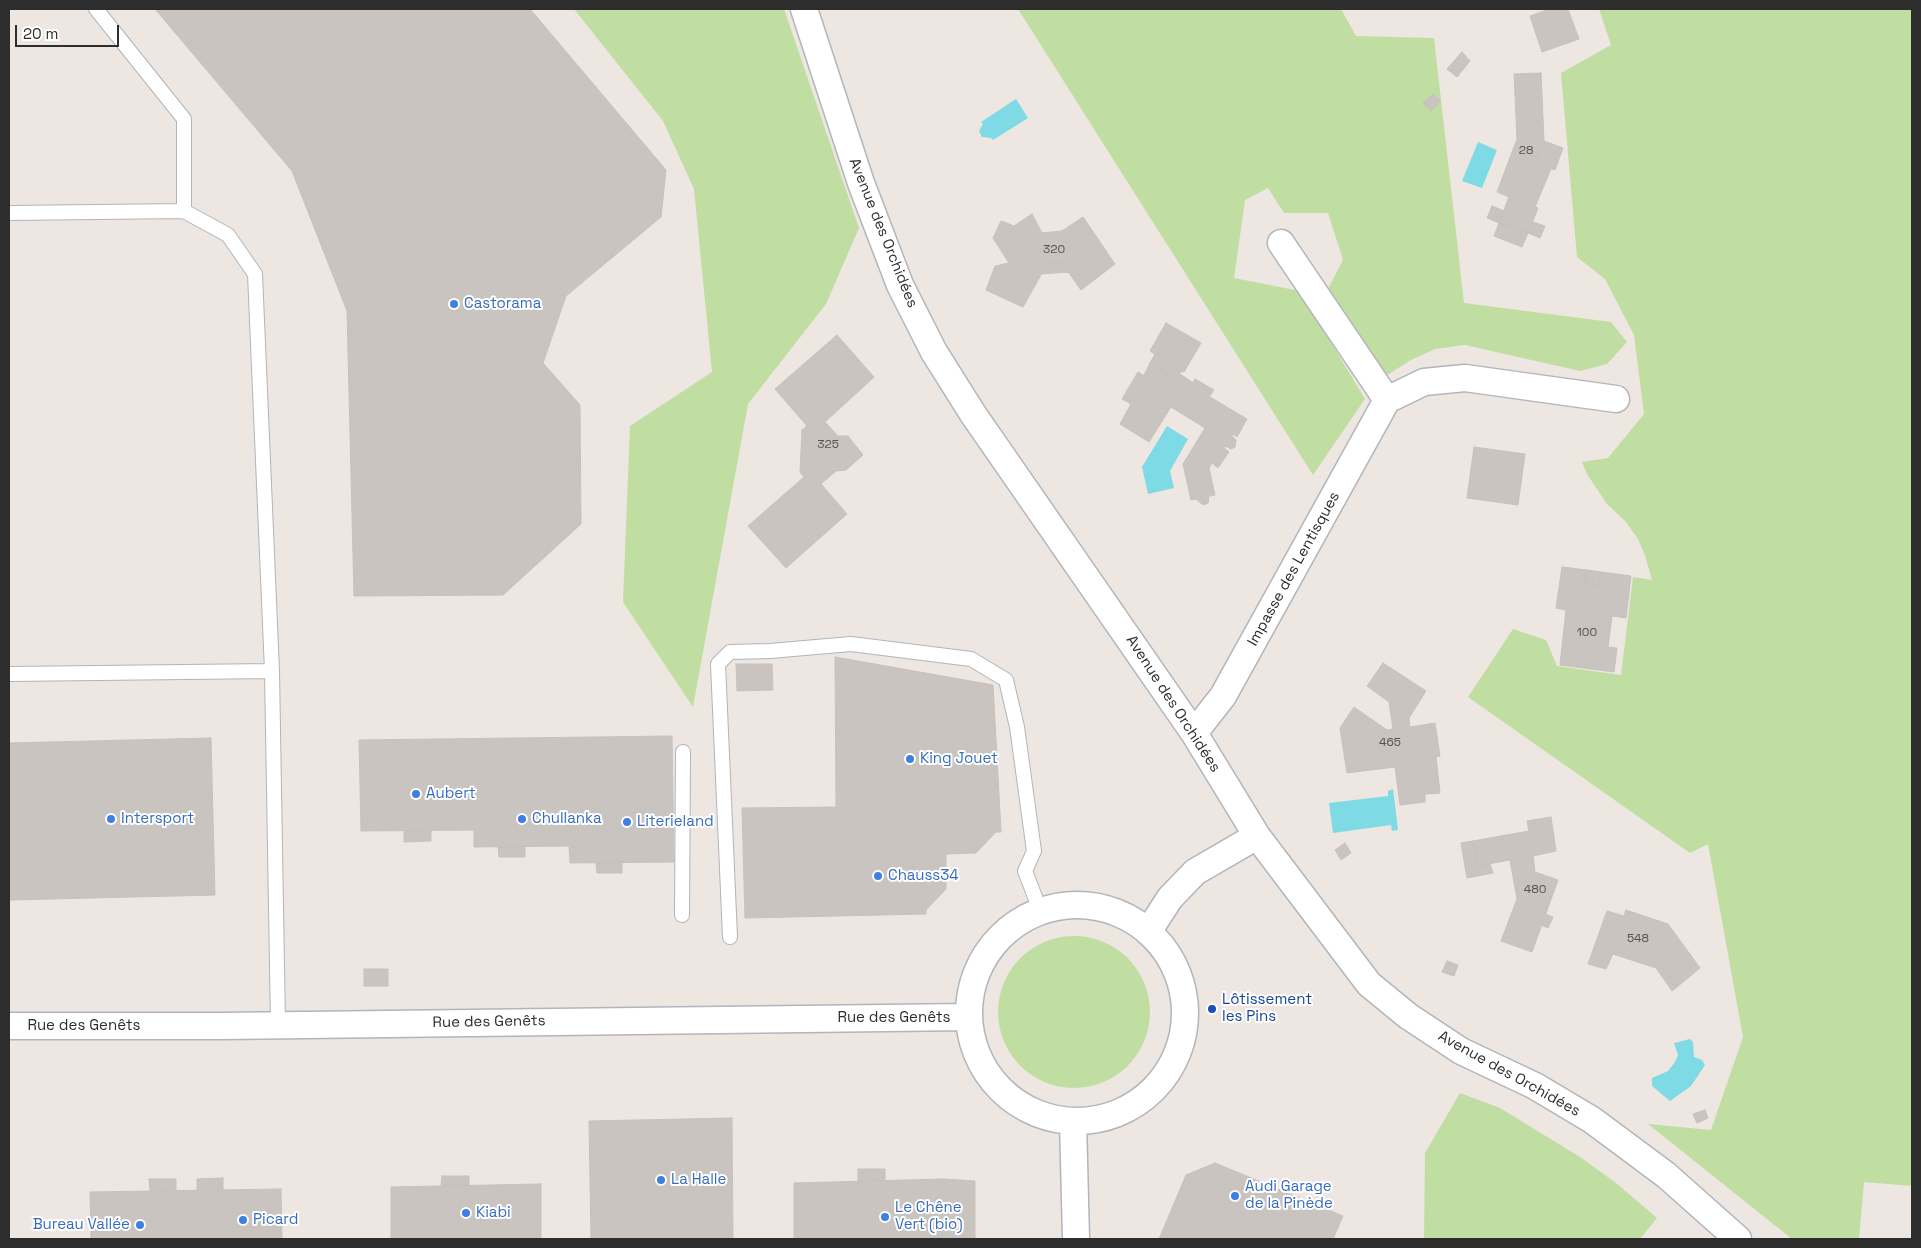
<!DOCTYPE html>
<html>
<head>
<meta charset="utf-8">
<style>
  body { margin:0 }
  #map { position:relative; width:1921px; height:1248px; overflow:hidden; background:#ede6e1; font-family:"Space Grotesk",sans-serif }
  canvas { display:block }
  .frame { position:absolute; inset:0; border:10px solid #2d2d2d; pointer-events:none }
  .scale { position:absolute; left:15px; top:25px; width:104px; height:22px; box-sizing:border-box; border:2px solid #2d2d2d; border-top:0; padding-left:6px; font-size:15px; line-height:18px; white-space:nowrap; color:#2d2d2d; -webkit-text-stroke:4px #fff; paint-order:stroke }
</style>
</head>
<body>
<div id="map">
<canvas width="1921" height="1248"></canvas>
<div class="frame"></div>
<div class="scale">20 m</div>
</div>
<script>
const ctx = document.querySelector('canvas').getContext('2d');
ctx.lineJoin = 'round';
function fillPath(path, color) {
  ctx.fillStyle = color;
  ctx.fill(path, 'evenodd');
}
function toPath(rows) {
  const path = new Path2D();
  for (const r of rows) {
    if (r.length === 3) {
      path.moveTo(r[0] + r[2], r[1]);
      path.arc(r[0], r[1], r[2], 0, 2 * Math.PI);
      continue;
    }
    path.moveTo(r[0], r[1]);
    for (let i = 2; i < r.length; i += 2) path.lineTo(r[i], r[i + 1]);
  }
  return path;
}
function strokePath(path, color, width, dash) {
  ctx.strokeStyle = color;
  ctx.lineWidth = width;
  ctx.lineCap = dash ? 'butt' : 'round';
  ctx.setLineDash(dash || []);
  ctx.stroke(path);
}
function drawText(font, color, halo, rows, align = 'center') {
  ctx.font = font + ' "Space Grotesk",sans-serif';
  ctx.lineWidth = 4;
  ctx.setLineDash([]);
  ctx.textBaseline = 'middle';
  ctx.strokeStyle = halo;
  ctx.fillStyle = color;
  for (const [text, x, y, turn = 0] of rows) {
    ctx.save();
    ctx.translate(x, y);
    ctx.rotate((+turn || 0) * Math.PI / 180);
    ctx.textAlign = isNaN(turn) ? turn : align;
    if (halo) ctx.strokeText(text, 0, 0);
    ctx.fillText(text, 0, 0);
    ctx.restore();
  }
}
const green = toPath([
  [574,9,784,9,859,228,826,304,748,404,693,707,623,602,630,426,712,372,694,189,663,121],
  [1018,9,1341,9,1356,36,1434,38,1464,303,1611,322,1627,342,1607,364,1580,371,1465,345,1435,349,1411,360,1384,377,1327,291,1343,260,1328,213,1284,213,1268,188,1245,200,1234,278,1300,291,1365,399,1313,475],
  [1599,9,1912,9,1912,1186,1864,1182,1859,1239,1792,1239,1648,1124,1711,1130,1743,1037,1708,844,1690,853,1468,697,1513,629,1546,640,1557,666,1621,675,1633,577,1652,580,1645,555,1638,539,1625,521,1607,504,1587,474,1582,462,1608,458,1644,414,1634,335,1605,279,1577,257,1561,73,1611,45],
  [1074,1012,76],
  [1460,1093,1500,1108,1580,1157,1616,1183,1657,1218,1640,1239,1424,1239,1425,1153]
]);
const water = toPath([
  [1016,99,1028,118,993,140,991,138,982,137,979,131,983,124,981,122],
  [1478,142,1497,150,1482,188,1462,181],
  [1167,426,1188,439,1170,471,1174,488,1148,494,1142,467],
  [1393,789,1398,830,1392,831,1391,825,1333,833,1329,803,1388,796,1388,791],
  [1690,1039,1693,1042,1694,1057,1702,1060,1705,1065,1691,1086,1670,1101,1652,1086,1652,1078,1668,1071,1675,1062,1678,1055,1674,1043]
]);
const building = toPath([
  [155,9,530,9,666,170,661,217,566,296,543,363,580,405,581,524,503,595,354,596,347,311,292,171,155,9],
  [1550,9,1568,9,1579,39,1542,52,1530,16,1550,9],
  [1462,52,1470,61,1457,77,1447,69,1462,52],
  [1541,73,1544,141,1536,162,1551,169,1535,207,1538,208,1528,233,1499,223,1509,197,1497,192,1517,139,1514,74,1541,73],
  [1433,94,1441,101,1431,111,1423,103,1433,94],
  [1544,141,1563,148,1555,170,1536,162,1544,141],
  [1492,206,1504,211,1499,223,1487,218,1492,206],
  [1032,214,1042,233,1062,231,1083,217,1115,264,1081,290,1062,263,1047,264,1023,307,986,290,995,266,1009,263,993,238,1001,221,1014,226,1032,214],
  [1533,222,1545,226,1540,238,1528,233,1533,222],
  [1499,223,1528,233,1522,247,1494,236,1499,223],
  [1062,263,1069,272,1041,274,1047,264,1062,263],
  [1166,323,1201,343,1184,372,1181,371,1180,374,1192,382,1185,394,1203,406,1210,397,1247,419,1237,437,1233,434,1232,436,1236,440,1235,447,1231,449,1225,446,1224,448,1229,452,1218,468,1212,463,1209,468,1215,495,1209,496,1208,503,1203,505,1196,499,1191,500,1183,464,1205,428,1171,407,1149,442,1120,424,1131,404,1122,399,1138,372,1159,385,1167,374,1150,363,1155,354,1150,351,1166,323],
  [837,335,874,377,825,422,838,436,848,436,863,455,846,470,836,471,821,484,847,514,786,568,748,526,804,477,800,472,802,430,807,426,775,389,837,335],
  [1150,363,1167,374,1159,385,1144,375,1150,363],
  [1195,379,1214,390,1203,406,1185,394,1195,379],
  [1474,447,1525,454,1518,505,1467,498,1474,447],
  [1562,567,1587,570,1585,583,1599,585,1601,572,1631,576,1626,618,1612,616,1608,647,1617,648,1614,672,1560,665,1566,610,1556,608,1562,567],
  [1587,570,1601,572,1599,585,1585,583,1587,570],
  [835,657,993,685,1001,832,996,832,976,853,946,854,946,889,926,910,926,914,745,918,742,808,836,807,835,657],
  [1383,663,1426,691,1409,718,1410,727,1435,723,1440,756,1436,757,1440,793,1425,794,1425,802,1400,805,1395,767,1347,773,1340,728,1354,707,1387,730,1393,729,1389,702,1367,686,1383,663],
  [736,664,772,664,773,690,737,691,736,664],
  [672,736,674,862,570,863,569,846,474,847,474,830,361,831,359,740,672,736],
  [211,738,215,895,9,900,9,743,211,738],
  [1551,817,1556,851,1533,856,1535,872,1558,880,1532,952,1501,941,1517,899,1510,860,1477,866,1473,841,1529,831,1527,821,1551,817],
  [404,831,431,831,431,841,404,842,404,831],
  [1473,841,1477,866,1490,864,1493,873,1467,878,1461,843,1473,841],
  [1345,843,1351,853,1341,860,1335,850,1345,843],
  [525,846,525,857,499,857,498,847,525,846],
  [622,862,622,873,597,873,596,863,622,862],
  [1626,910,1668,924,1700,968,1677,987,1660,964,1656,968,1613,954,1606,969,1588,964,1607,911,1624,916,1626,910],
  [1545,914,1553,917,1548,928,1541,925,1545,914],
  [1447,961,1458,965,1454,976,1442,972,1447,961],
  [1660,964,1677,987,1672,991,1656,968,1660,964],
  [364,969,388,969,388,986,364,986,364,969],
  [1705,1110,1708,1118,1697,1123,1693,1114,1705,1110],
  [732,1118,733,1239,591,1239,589,1121,732,1118],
  [1215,1163,1343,1216,1333,1239,1159,1239,1186,1175,1215,1163],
  [858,1169,885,1169,885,1180,858,1182,858,1169],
  [442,1176,469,1176,469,1185,441,1186,442,1176],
  [223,1178,223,1190,197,1190,197,1179,223,1178],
  [149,1179,176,1179,176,1190,150,1191,149,1179],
  [943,1179,975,1181,975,1239,794,1239,794,1183,943,1179],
  [541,1184,541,1239,391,1239,391,1187,541,1184],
  [281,1189,282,1239,91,1239,90,1192,281,1189]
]);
const service = toPath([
  [96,9,184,119,184,211],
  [9,213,184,211,228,235,255,274,272,671,278,1025],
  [9,674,272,671],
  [682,915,683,752],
  [730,937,718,664,730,652,770,651,851,644,971,659,1006,680,1017,727,1034,851,1025,871,1040,910]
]);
const minor = toPath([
  [804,9,861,183,900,285,934,352,973,414,1194,733,1257,836,1369,984,1408,1016,1461,1051,1535,1086,1592,1120,1666,1175,1738,1239],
  [1281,243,1387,400],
  [1194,733,1223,696,1387,400,1424,382,1465,378,1616,399],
  [1077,1013,108],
  [1148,932,1170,898,1195,872,1257,836],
  [9,1026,222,1026,969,1017],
  [1073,1121,1076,1239]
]);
const markers = [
  [454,304,5,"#3f7fe0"],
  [910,759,5,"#3f7fe0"],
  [416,794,5,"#3f7fe0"],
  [111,819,5,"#3f7fe0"],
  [522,819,5,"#3f7fe0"],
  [627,822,5,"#3f7fe0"],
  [878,876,5,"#3f7fe0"],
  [1212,1009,5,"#1a4fb4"],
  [661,1180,5,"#3f7fe0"],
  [1235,1196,5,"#3f7fe0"],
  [466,1213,5,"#3f7fe0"],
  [885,1217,5,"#3f7fe0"],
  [243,1220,5,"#3f7fe0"],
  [140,1225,5,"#3f7fe0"]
];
const numberNames = [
  ["28",1526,151],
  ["320",1054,250],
  ["325",828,445],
  ["100",1587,633],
  ["465",1390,743],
  ["480",1535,890],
  ["548",1638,939]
];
const streetNames = [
  ["Avenue des Orchidées",883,233,68],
  ["Impasse des Lentisques",1294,569,-61],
  ["Avenue des Orchidées",1173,704,57],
  ["Rue des Genêts",894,1018],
  ["Rue des Genêts",489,1022,-1],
  ["Rue des Genêts",84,1026],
  ["Avenue des Orchidées",1509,1074,29]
];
const shopNames = [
  ["Castorama",464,304],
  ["King Jouet",920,759],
  ["Aubert",426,794],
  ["Intersport",121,819],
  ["Chullanka",532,819],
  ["Literieland",637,822],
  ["Chauss34",888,876],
  ["La Halle",671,1180],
  ["Audi Garage",1245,1187],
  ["de la Pinède",1245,1204],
  ["Le Chêne",895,1208],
  ["Vert (bio)",895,1225],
  ["Kiabi",476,1213],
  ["Picard",253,1220],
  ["Bureau Vallée",130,1225,"right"]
];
const transitNames = [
  ["Lôtissement",1222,1000],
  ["les Pins",1222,1017]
];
fillPath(green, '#c1dea2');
fillPath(water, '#7edbe5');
fillPath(building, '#c9c4bf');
strokePath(building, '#c8c1ba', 1);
strokePath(service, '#b1b5bc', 16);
strokePath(minor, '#b1b5bc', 29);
strokePath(service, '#fff', 14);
strokePath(minor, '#fff', 26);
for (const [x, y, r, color] of markers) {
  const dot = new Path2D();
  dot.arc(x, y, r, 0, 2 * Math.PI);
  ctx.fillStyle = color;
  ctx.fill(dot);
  strokePath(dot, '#fff', 2);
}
drawText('12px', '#545352', null, numberNames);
drawText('15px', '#2d2d2d', '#fff', streetNames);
drawText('15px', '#366cbe', '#fff', shopNames, 'left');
drawText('15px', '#164399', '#fff', transitNames, 'left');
</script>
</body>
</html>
